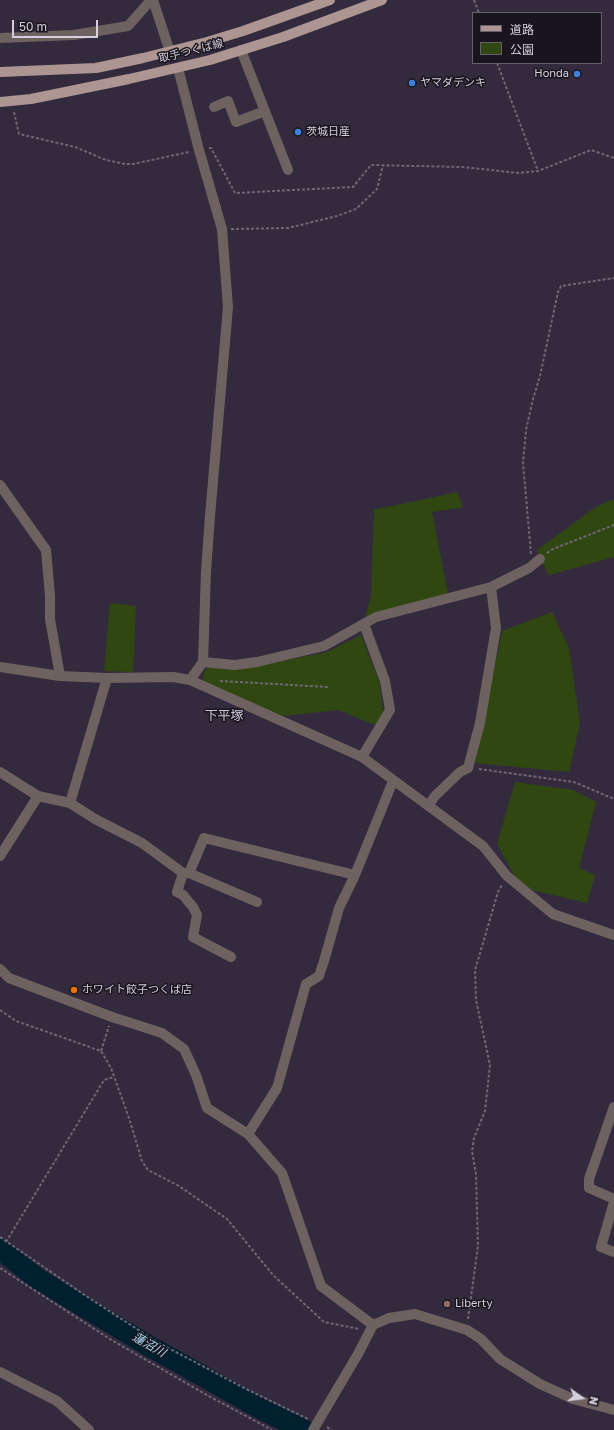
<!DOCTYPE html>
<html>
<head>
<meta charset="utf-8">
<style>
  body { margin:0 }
  #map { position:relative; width:614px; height:1430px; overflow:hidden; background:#332b3d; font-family:"Golos Text","Noto Sans JP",sans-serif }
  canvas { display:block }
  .legend { position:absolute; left:472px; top:12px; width:130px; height:52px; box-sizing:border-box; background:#19151d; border:1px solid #645f69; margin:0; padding:5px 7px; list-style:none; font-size:12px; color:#d4cfdb }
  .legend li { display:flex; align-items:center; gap:8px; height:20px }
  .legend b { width:20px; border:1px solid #645f69 }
  .north { position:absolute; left:562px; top:1378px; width:40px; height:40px; -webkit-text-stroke:3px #19151d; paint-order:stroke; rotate:104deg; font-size:11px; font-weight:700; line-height:16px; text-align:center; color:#d4cfdb }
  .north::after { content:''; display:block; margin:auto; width:14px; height:18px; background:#d4cfdb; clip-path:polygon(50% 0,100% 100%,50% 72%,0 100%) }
  .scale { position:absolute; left:12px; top:20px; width:86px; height:18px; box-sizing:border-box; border:2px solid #d4cfdb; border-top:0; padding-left:5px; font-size:12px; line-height:14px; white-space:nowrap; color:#d4cfdb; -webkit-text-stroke:3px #19151d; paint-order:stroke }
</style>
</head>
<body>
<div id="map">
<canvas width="614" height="1430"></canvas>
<ul class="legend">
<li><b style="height:5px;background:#ad9592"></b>道路</li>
<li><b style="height:11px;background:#314711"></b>公園</li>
</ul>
<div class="north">N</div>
<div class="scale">50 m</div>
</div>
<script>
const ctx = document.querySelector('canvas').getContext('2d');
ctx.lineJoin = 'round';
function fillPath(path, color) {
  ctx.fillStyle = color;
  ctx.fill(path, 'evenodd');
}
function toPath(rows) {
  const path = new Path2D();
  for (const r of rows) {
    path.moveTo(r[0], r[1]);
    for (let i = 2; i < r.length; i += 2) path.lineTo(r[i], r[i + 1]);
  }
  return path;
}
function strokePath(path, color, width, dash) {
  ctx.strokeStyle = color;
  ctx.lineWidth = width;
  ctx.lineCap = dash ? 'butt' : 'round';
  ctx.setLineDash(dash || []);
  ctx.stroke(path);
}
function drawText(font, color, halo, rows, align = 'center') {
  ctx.font = font + ' "Golos Text","Noto Sans JP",sans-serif';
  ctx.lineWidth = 3;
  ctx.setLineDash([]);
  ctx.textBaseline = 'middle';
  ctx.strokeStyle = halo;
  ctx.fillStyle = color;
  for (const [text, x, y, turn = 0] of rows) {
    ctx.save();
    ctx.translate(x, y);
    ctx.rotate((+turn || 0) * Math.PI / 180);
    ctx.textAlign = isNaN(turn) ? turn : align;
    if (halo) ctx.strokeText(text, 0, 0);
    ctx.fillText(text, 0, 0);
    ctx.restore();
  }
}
const green = toPath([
  [457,492,463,507,432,512,448,594,367,618,366,614,371,596,374,510],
  [614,499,614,557,549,575,540,559,537,550,596,507],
  [110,603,136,606,133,672,104,671],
  [552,612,569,648,580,723,569,772,475,763,502,631],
  [361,635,379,681,383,712,377,726,339,710,283,716,204,683,203,674,208,667,238,670,327,652],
  [515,782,573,790,596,802,579,868,595,875,587,903,532,890,515,877,497,844]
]);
const river = toPath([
  [0,1249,38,1279,144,1343,263,1410,304,1430]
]);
const path = toPath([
  [474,0,479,13],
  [497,63,538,171],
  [14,112,19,134,75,147,106,160,125,164,133,164,189,152],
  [209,148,211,148,235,193,353,187,371,165,462,167,519,173,538,171,591,150,614,158],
  [231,229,288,228,337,216,356,209,377,189,383,165],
  [547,553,553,549,614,525],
  [531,554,523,463,526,430,533,399,540,376,558,292,561,286,614,278],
  [220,681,328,687],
  [479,769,574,782,614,799],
  [0,1010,16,1021,101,1051,111,1068,129,1118,142,1161,148,1170,179,1186,227,1219,273,1275,324,1322,359,1329],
  [101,1051,109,1026],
  [0,1237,86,1296,157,1342,246,1389,308,1419],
  [6,1242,104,1080,114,1077],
  [0,1268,113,1341,205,1394,272,1430],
  [468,1319,478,1246,476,1174,472,1151,474,1138,485,1111,490,1065,476,1000,475,970,498,892,502,885],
  [327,1427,332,1430]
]);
const minor = toPath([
  [153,0,170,52],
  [0,38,74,35,128,26,151,0],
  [241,50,288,170],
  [178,68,199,150,222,229,228,307,210,516,206,571,203,662],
  [214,107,228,101,236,122,265,111],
  [0,485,46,550,50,596,50,619,60,676],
  [0,667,60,676,107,678,173,677,190,680,362,757,483,846,507,876,553,914,614,935],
  [190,680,203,662,235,665,257,662,324,646,376,617,491,587,529,568,540,559],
  [362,757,390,710,385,681,364,624],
  [0,772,38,796],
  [70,803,95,819,142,843,183,873,189,873,204,838,355,875],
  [428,806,435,796,460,772,468,768,480,723,496,628,491,587],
  [0,856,38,796,70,803,107,678],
  [183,873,177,892,183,895,193,907,197,915,193,937,231,957],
  [189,873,257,902],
  [0,969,9,978,112,1017,162,1033,184,1049,196,1075,207,1108,248,1134,282,1173,321,1286,373,1325,358,1354,313,1430],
  [614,1107,589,1179,589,1188,614,1199],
  [248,1134,277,1088,306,984,319,976,324,961,339,908,355,875,393,781],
  [614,1202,601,1247,614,1252],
  [373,1325,389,1318,415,1314,467,1330,481,1339,500,1359,540,1384,573,1399,614,1410],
  [0,1372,57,1401,89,1430]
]);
const major = toPath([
  [0,72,96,68,143,58,207,42,243,31,330,0],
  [0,102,31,99,129,79,210,60,283,37,382,0]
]);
const markers = [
  [577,74,4,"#3f7fe0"],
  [412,83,4,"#3f7fe0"],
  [298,132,4,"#3f7fe0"],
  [74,990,4,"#e8710a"],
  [447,1304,4,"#8d6e63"]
];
const streetNames = [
  ["取手つくば線",191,51,-14]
];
const poiNames = [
  ["Honda",569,74,"right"],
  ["ヤマダデンキ",420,83],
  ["茨城日産",306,132],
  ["ホワイト餃子つくば店",82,990],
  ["Liberty",455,1304]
];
const waterNames = [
  ["蓮沼川",149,1345,30]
];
const quarterNames = [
  ["下平塚",224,716]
];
fillPath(green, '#314711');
strokePath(river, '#001f2f', 21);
strokePath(path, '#6e6777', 2, [3, 2]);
strokePath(minor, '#6e6261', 10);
strokePath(major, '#ad9592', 10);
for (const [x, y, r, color] of markers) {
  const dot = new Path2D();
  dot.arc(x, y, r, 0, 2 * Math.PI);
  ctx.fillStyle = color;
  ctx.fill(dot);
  strokePath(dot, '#19151d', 1.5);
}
drawText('11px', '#d4cfdb', '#19151d', streetNames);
drawText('11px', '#d4cfdb', '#19151d', poiNames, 'left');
drawText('italic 12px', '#acdbf6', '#19151d', waterNames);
drawText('13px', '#cdc3da', '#19151d', quarterNames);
</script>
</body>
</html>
